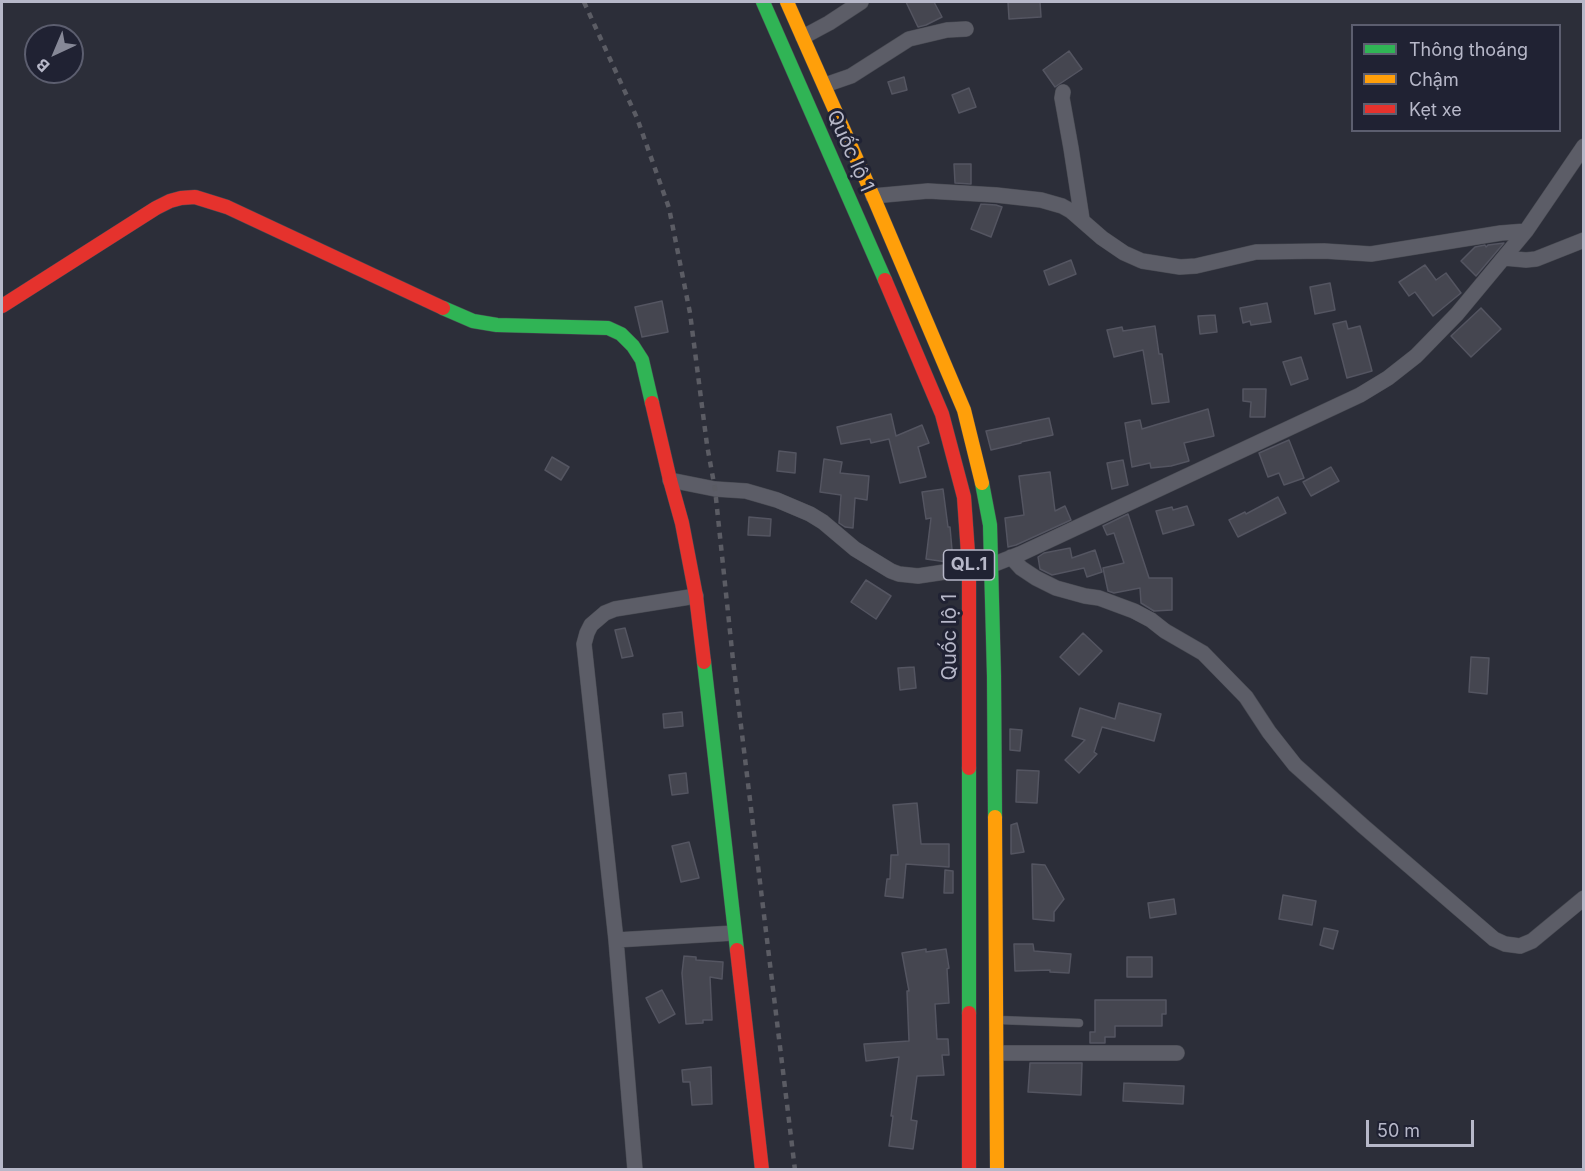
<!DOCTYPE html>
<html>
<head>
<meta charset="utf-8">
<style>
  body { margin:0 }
  #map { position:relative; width:1585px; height:1171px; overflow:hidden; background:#2c2e39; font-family:Inter,sans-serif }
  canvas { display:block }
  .frame { position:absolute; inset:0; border:3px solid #b7b8c9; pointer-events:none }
  .legend { position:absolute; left:1351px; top:24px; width:210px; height:108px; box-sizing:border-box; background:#202233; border:2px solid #5c5e6f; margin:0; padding:8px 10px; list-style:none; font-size:18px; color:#b7b8c9 }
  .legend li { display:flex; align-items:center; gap:12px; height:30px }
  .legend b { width:30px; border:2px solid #5c5e6f }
  .north { position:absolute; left:24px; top:24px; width:60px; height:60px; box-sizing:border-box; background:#202233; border:2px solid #5c5e6f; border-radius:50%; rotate:224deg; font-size:16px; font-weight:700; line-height:24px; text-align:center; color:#b7b8c9 }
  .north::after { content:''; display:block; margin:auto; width:21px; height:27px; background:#868897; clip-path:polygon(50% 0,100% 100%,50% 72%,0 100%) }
  .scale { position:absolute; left:1366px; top:1120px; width:108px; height:27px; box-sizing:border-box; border:3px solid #b7b8c9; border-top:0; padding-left:8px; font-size:18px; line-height:21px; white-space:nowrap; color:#b7b8c9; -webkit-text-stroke:4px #202233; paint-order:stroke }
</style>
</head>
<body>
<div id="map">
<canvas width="1585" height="1171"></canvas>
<div class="frame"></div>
<ul class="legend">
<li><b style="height:8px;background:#30b455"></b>Thông thoáng</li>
<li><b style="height:8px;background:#ff9f0a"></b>Chậm</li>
<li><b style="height:8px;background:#e5322d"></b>Kẹt xe</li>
</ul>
<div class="north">B</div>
<div class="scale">50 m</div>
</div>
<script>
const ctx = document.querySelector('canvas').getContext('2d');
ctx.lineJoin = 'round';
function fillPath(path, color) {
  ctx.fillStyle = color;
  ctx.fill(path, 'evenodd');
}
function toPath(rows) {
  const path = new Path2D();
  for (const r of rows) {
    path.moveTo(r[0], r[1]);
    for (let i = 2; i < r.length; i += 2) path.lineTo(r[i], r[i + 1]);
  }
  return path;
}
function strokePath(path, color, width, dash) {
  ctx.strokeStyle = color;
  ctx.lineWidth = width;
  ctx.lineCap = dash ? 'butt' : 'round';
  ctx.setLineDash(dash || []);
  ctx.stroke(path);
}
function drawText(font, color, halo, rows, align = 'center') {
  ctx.font = font + ' Inter,sans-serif';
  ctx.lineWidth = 6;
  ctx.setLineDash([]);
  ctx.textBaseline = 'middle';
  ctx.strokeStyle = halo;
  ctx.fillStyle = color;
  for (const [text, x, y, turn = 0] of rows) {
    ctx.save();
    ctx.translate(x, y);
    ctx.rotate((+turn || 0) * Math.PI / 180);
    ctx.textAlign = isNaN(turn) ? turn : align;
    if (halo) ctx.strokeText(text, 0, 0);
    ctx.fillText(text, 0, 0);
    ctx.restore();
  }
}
const building = toPath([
  [906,2,934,2,942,17,926,25,918,27,906,2],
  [1008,2,1040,2,1041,17,1009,19,1008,2],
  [1069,51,1082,69,1055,87,1043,70,1069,51],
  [904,77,907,90,892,94,888,82,904,77],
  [969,88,976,107,959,113,952,95,969,88],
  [954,164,971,164,971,184,955,183,954,164],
  [981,204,996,205,1002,207,991,237,971,229,981,204],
  [1504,243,1476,276,1461,261,1475,247,1485,245,1486,247,1488,245,1504,243],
  [1071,260,1076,274,1049,285,1044,271,1071,260],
  [1425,265,1436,280,1446,273,1461,293,1433,316,1415,292,1409,296,1399,282,1425,265],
  [1330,283,1335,310,1315,314,1310,287,1330,283],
  [662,301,668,332,642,337,635,307,662,301],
  [1267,303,1271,322,1251,325,1250,321,1243,323,1240,308,1267,303],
  [1481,308,1501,329,1471,357,1451,336,1481,308],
  [1215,315,1217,332,1200,334,1198,316,1215,315],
  [1346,321,1348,329,1360,326,1372,371,1347,378,1333,324,1346,321],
  [1155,326,1159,354,1162,354,1169,402,1152,404,1143,350,1114,357,1107,330,1122,327,1123,331,1155,326],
  [1301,357,1308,379,1291,385,1283,362,1301,357],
  [1243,389,1266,389,1265,417,1250,417,1251,402,1243,401,1243,389],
  [1208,409,1214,436,1184,443,1189,461,1171,466,1151,468,1150,463,1132,467,1125,423,1140,420,1142,429,1208,409],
  [891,414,896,436,922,425,929,443,918,447,926,477,900,483,889,439,871,443,870,439,841,444,837,427,891,414],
  [1049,418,1053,435,1021,442,1021,443,991,450,986,431,1049,418],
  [1289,440,1304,478,1284,485,1279,473,1268,477,1259,453,1289,440],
  [779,451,796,453,795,473,777,471,779,451],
  [552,457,569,467,561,480,545,470,552,457],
  [824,459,842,462,840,473,869,476,867,500,855,498,853,528,845,527,839,523,841,495,820,492,824,459],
  [1123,460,1128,485,1112,489,1107,463,1123,460],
  [1331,467,1339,481,1311,496,1303,482,1331,467],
  [1050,472,1055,511,1065,506,1071,520,1016,545,1008,547,1005,518,1024,515,1019,476,1050,472],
  [943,489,948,527,950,527,953,561,947,562,926,559,931,518,926,519,922,492,943,489],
  [1278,497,1286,513,1238,537,1229,520,1245,512,1246,514,1278,497],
  [1187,506,1194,525,1163,534,1156,511,1172,507,1173,510,1187,506],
  [1128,514,1149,578,1172,578,1172,610,1154,611,1141,603,1140,588,1114,593,1108,591,1103,568,1124,563,1114,533,1107,535,1103,526,1128,514],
  [749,517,771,519,770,536,748,535,749,517],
  [1070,548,1072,558,1095,550,1102,572,1087,577,1084,568,1052,575,1040,569,1038,557,1044,553,1070,548],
  [866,580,891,596,876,619,851,602,866,580],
  [625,628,633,656,622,658,615,630,625,628],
  [1083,633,1102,651,1079,675,1060,657,1083,633],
  [1471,657,1489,658,1487,694,1469,692,1471,657],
  [914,667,916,688,900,690,898,668,914,667],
  [1119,703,1161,714,1154,741,1102,727,1094,752,1097,754,1079,773,1065,760,1085,740,1072,736,1080,708,1115,719,1119,703],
  [682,712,683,726,664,728,663,714,682,712],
  [1010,729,1022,730,1020,751,1010,750,1010,729],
  [1017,770,1039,771,1037,803,1016,802,1017,770],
  [686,773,688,793,672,795,669,775,686,773],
  [917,803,921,844,949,844,949,867,906,864,903,898,885,896,887,879,890,879,891,855,898,855,893,805,917,803],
  [1017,823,1024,852,1011,854,1011,825,1017,823],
  [689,842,699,878,681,882,672,846,689,842],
  [1032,864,1045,865,1064,899,1054,912,1054,921,1033,919,1032,864],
  [945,870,953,871,953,893,944,893,945,870],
  [1283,895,1316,901,1312,925,1279,919,1283,895],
  [1174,899,1176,914,1150,918,1148,903,1174,899],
  [1324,928,1338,931,1333,949,1320,945,1324,928],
  [1014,944,1033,944,1034,951,1071,954,1069,973,1050,972,1050,970,1015,971,1014,944],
  [926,949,926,952,946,949,949,968,947,969,949,1003,935,1004,937,1039,948,1039,949,1055,942,1055,944,1075,917,1076,911,1120,917,1121,913,1149,889,1146,893,1116,891,1116,899,1057,866,1061,864,1044,909,1041,907,991,909,991,902,953,926,949],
  [684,956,696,957,696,960,723,962,722,979,710,977,712,1020,703,1020,703,1023,686,1024,682,973,684,956],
  [1127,957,1152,957,1152,977,1127,977,1127,957],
  [662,990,675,1014,659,1023,646,998,662,990],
  [1095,1000,1166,1000,1166,1014,1162,1014,1162,1026,1115,1026,1115,1037,1105,1037,1105,1043,1090,1043,1090,1032,1095,1032,1095,1000],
  [1030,1063,1082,1063,1081,1095,1028,1092,1030,1063],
  [711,1067,712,1104,692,1105,690,1082,683,1082,682,1070,711,1067],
  [1124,1083,1184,1086,1183,1104,1123,1101,1124,1083]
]);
const lane = toPath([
  [999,1020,1079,1023]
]);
const street = toPath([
  [803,37,829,23,861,2],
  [825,85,851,76,909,39,947,30,966,29],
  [1063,92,1062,98,1071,148,1082,219],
  [873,196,928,191,996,195,1041,200,1062,206,1071,211,1102,238,1124,253,1142,261,1180,267,1196,266,1256,252,1324,251,1371,254,1501,233,1526,231],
  [1504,258,1526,260,1536,259,1584,240],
  [670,480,715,489,746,491,777,500,810,514,823,522,855,549,891,571,899,574,918,576,992,565,1020,554,1360,395,1388,378,1416,356,1457,314,1526,231,1584,146],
  [1011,557,1021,568,1036,578,1056,588,1085,596,1099,598,1134,611,1151,620,1165,631,1203,653,1246,697,1269,732,1295,765,1363,826,1494,939,1505,944,1520,946,1532,941,1584,898],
  [616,940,734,933],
  [997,1053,1177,1053],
  [635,1170,616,940,584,644,587,633,591,625,605,613,615,609,696,596]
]);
const fast = toPath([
  [763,2,885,280],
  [443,308,473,321,497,325,608,328,621,334,633,346,642,360,652,403],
  [982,483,990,525,994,676,995,817],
  [704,662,737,950],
  [969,768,969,1013]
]);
const slow = toPath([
  [787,2,873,196,964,410,982,483],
  [995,817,997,1170]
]);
const jam = toPath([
  [885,280,942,414,964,497,969,568,969,768],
  [2,306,156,208,170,201,181,198,195,197,227,207,443,308],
  [652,403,670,480,682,523,696,596,704,662],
  [737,950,762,1170],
  [969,1013,969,1170]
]);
const rail = toPath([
  [584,2,637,118,669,208,690,313,707,445,715,489,733,660,795,1170]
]);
const shields = [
  [969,565,51]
];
const shieldNames = [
  ["QL.1",969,565]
];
const streetNames = [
  ["Quốc lộ 1",850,151,66],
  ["Quốc lộ 1",950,637,-90]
];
fillPath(building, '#454650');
strokePath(building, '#545561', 1.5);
strokePath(lane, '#484a52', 9);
strokePath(street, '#484a52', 16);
strokePath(fast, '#484a52', 15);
strokePath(slow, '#484a52', 15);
strokePath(jam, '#484a52', 15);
strokePath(lane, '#5c5d67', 8);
strokePath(street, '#5c5d67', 15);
strokePath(fast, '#30b455', 14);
strokePath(slow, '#ff9f0a', 14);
strokePath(jam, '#e5322d', 14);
strokePath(rail, '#5b5c64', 4.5, [6, 6]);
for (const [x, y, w] of shields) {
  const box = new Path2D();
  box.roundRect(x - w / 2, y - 15, w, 30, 4.5);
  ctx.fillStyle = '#202233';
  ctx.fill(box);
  strokePath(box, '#b7b8c9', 1.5);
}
drawText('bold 18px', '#b7b8c9', null, shieldNames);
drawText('20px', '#b7b8c9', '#202233', streetNames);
</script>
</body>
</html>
